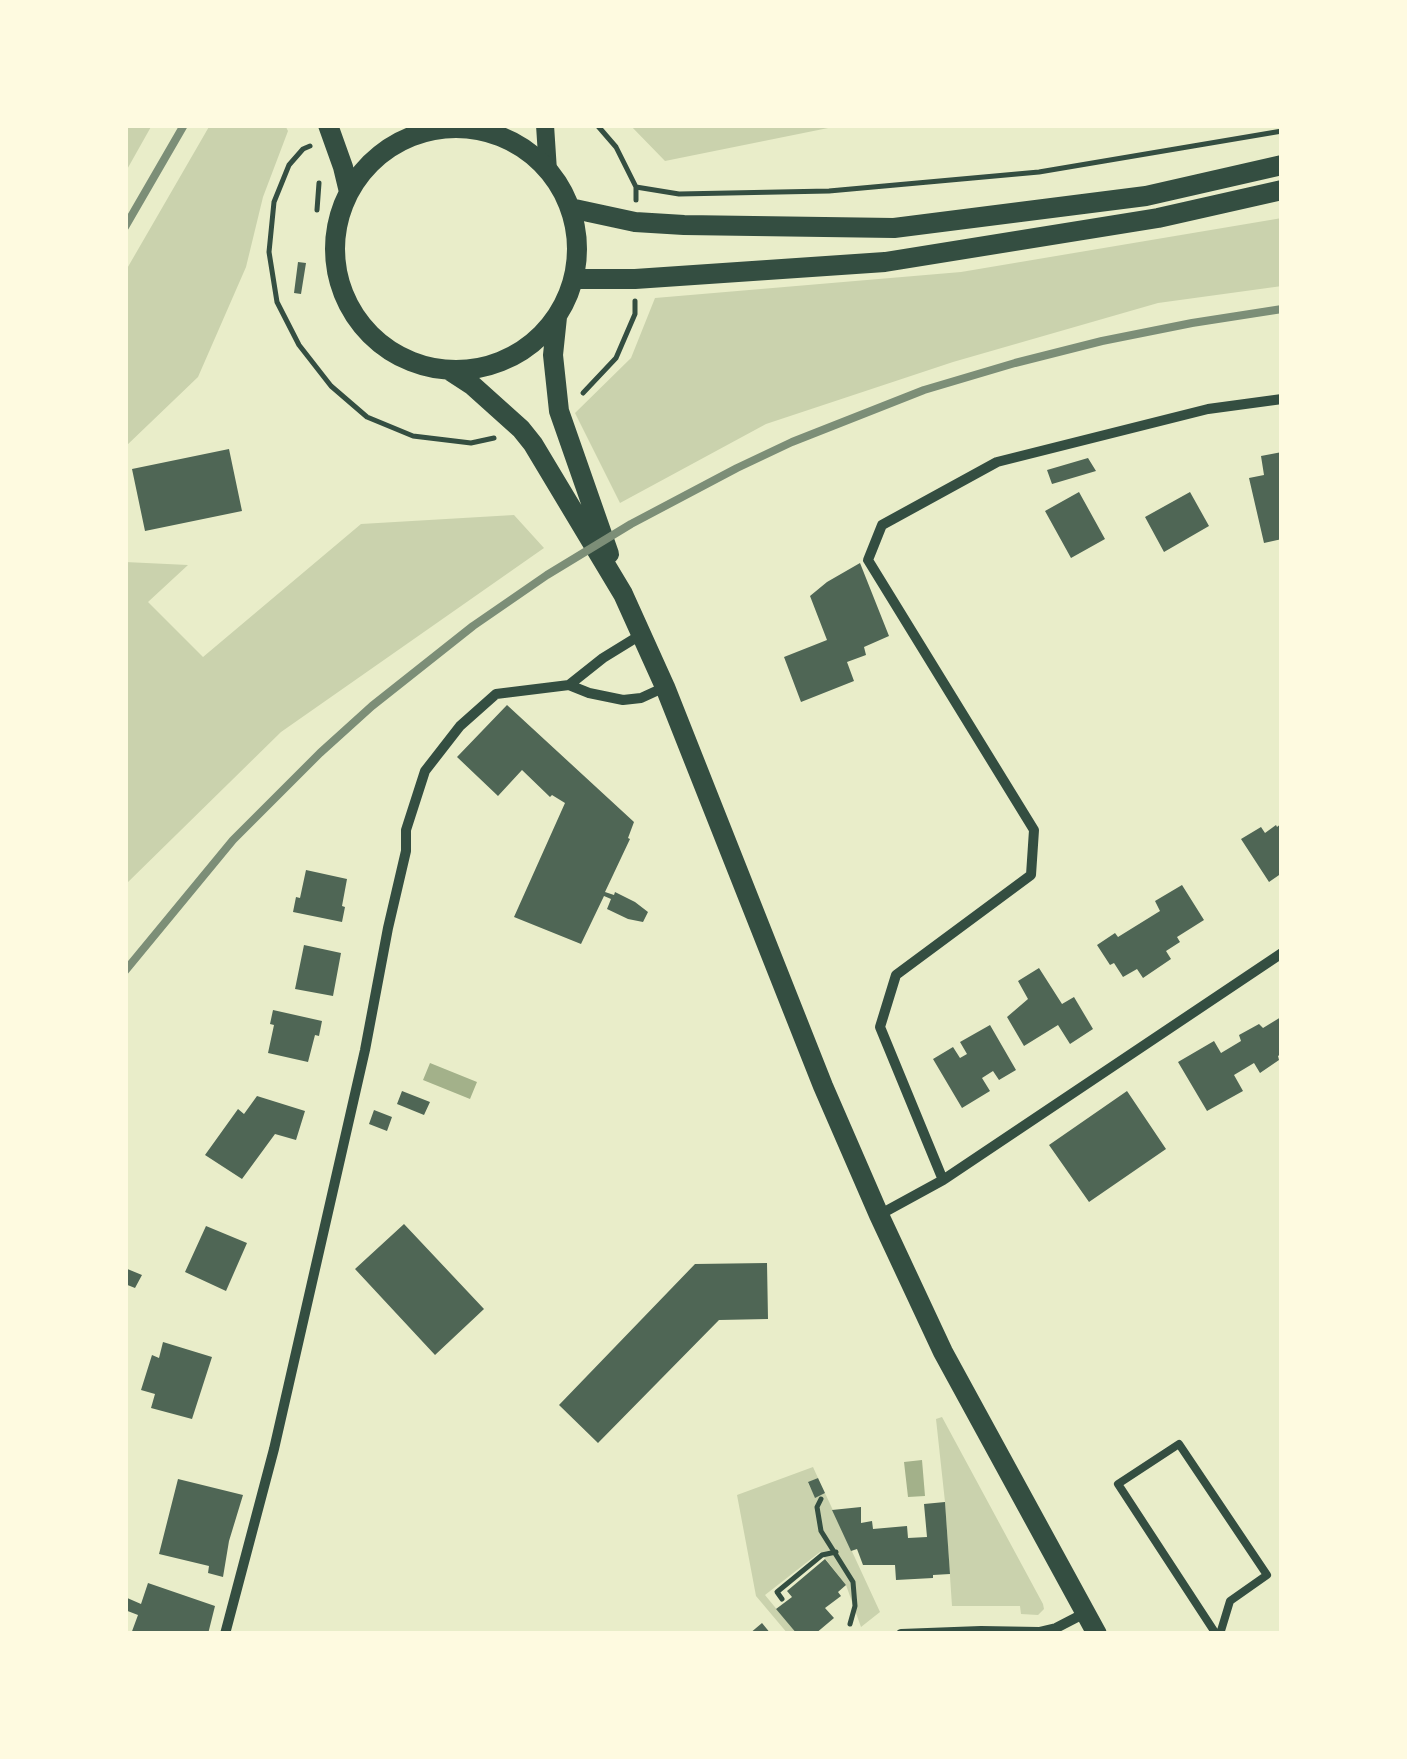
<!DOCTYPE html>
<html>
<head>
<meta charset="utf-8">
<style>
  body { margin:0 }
  #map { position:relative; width:1407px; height:1759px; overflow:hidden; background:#e9edc9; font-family:"DejaVu Sans",sans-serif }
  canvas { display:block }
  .frame { position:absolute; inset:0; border:128px solid #fefae0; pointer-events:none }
</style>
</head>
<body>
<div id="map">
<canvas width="1407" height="1759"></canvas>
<div class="frame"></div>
</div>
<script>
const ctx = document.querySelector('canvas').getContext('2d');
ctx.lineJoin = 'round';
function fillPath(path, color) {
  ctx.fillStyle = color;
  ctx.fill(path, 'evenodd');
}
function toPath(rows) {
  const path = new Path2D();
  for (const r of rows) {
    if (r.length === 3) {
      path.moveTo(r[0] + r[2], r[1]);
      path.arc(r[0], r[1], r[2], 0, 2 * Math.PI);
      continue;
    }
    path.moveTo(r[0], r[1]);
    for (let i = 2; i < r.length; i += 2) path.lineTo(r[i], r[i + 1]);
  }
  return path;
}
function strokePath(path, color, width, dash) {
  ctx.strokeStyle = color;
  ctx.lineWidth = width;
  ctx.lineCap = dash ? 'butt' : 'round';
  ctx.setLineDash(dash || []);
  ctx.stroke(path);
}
const green = toPath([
  [125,125,152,125,125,173],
  [210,125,285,125,288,131,263,197,246,267,198,377,125,447,125,272],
  [630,125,843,125,665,161],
  [1282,218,1282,286,1158,303,953,362,766,424,620,503,575,413,631,358,655,298,961,272],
  [514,515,544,548,281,732,125,885,125,562,188,565,148,602,203,657,361,524],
  [942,1417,1043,1604,1044,1609,1038,1615,1021,1614,1020,1606,952,1606,945,1502,936,1419],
  [813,1467,818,1478,808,1483,815,1497,825,1493,880,1612,861,1627,846,1585,820,1552,765,1595,797,1634,788,1634,756,1596,737,1495]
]);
const water = toPath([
  [430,1063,477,1082,470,1099,423,1080],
  [922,1460,925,1496,908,1497,904,1462]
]);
const building = toPath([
  [298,262,306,263,301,294,294,293],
  [229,449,242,511,145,531,132,469],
  [1282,452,1282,539,1264,543,1249,478,1264,475,1261,456],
  [1088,458,1096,471,1052,484,1047,470],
  [1079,492,1105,539,1071,558,1045,511],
  [1190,492,1209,526,1164,552,1145,517],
  [860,563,889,636,864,647,866,655,847,662,854,681,801,702,784,657,827,640,810,596,827,582],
  [507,705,634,822,628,838,630,839,605,892,614,895,615,892,635,902,648,912,643,922,628,919,607,909,611,899,604,896,581,944,514,917,565,803,552,795,550,797,522,770,498,796,457,757],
  [1282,823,1282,873,1269,882,1241,839,1261,827,1265,833,1276,825,1277,827],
  [306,870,347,879,342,906,345,907,342,922,293,912,296,897,300,898],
  [1182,885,1204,920,1177,937,1180,942,1166,951,1171,959,1143,978,1137,969,1123,977,1114,963,1110,965,1097,945,1115,933,1118,937,1160,911,1155,901],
  [304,945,341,953,333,996,295,989],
  [1039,968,1062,1004,1074,997,1093,1029,1070,1044,1058,1025,1024,1046,1007,1017,1028,999,1018,981],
  [273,1010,322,1021,319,1036,315,1035,308,1062,268,1053,274,1025,270,1024],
  [1281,1017,1282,1053,1278,1056,1279,1060,1260,1073,1254,1063,1234,1075,1243,1091,1207,1111,1178,1062,1214,1041,1221,1053,1241,1041,1239,1035,1259,1024,1263,1028],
  [990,1025,1016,1070,999,1080,993,1071,982,1078,990,1091,962,1108,933,1059,953,1047,960,1058,967,1054,960,1042],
  [402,1091,430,1102,424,1115,397,1104],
  [1127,1091,1166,1149,1089,1202,1049,1145],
  [257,1096,305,1111,296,1140,275,1134,242,1179,205,1155,238,1109,244,1114],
  [374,1110,392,1117,387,1131,369,1124],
  [404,1224,484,1309,435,1355,355,1269],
  [206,1226,247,1243,226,1291,185,1272],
  [767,1263,768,1319,719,1320,598,1443,559,1405,695,1264],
  [125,1268,142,1275,135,1288,125,1284],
  [163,1342,212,1357,192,1419,151,1408,155,1394,141,1390,152,1355,159,1358],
  [818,1478,825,1493,815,1498,808,1482],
  [178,1479,243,1495,229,1541,223,1577,208,1573,209,1566,159,1554],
  [945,1502,950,1574,933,1575,933,1578,896,1580,895,1565,863,1565,857,1549,851,1551,832,1510,861,1507,861,1523,872,1521,873,1529,907,1526,908,1538,927,1537,924,1504],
  [825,1559,846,1585,838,1592,841,1596,825,1608,834,1618,815,1634,797,1634,776,1609,792,1597,787,1591],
  [148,1583,215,1606,208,1634,131,1634,138,1615,125,1610,125,1597,141,1604],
  [762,1623,771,1634,749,1634]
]);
const path = toPath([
  [597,125,616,147,636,187,636,200],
  [310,146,303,149,289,165,274,202,269,252,277,302,299,345,331,386,367,417,413,436,471,443,494,438],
  [636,187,679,194,829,191,1039,172,1282,131],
  [317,210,319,183],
  [583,393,616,358,635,314,635,301],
  [821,1499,817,1507,821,1531,853,1582,855,1606,850,1624],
  [782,1599,777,1592,822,1555,836,1552]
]);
const service = toPath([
  [1216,1634,1118,1484,1179,1444,1267,1575,1230,1601,1220,1634]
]);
const minor = toPath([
  [569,685,603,658,642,634],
  [943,1180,880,1027,896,975,1031,875,1034,830,868,560,882,525,997,462,1208,409,1282,399],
  [879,1215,943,1180,1282,953],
  [225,1634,274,1449,365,1050,388,928,406,851,406,830,425,771,460,726,496,694,569,685,589,693,623,700,641,698,665,687],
  [901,1634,981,1631,1039,1632,1056,1628,1085,1613]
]);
const tertiary = toPath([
  [545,125,548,171],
  [460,128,464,125]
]);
const secondary = toPath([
  [328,125,343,167,349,192],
  [456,249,121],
  [570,208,635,222,684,225,894,228,1146,196,1282,165],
  [574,279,635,279,885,262,1158,218,1282,190],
  [557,317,553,355,559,411,609,554],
  [449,370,472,385,521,429,533,444,623,594,665,687,823,1086,879,1215,943,1352,1097,1634]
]);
const rail = toPath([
  [125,227,184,125],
  [125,971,233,840,320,753,372,706,473,626,547,575,631,524,737,468,792,442,924,390,1015,363,1102,341,1192,323,1282,309]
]);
fillPath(green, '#cad2ad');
fillPath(water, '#a3b18a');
fillPath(building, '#4f6655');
strokePath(path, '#344e41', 5);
strokePath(service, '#344e41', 8);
strokePath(minor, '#344e41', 10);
strokePath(tertiary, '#344e41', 18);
strokePath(secondary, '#344e41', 20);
strokePath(rail, '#7c8e77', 8);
</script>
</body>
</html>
